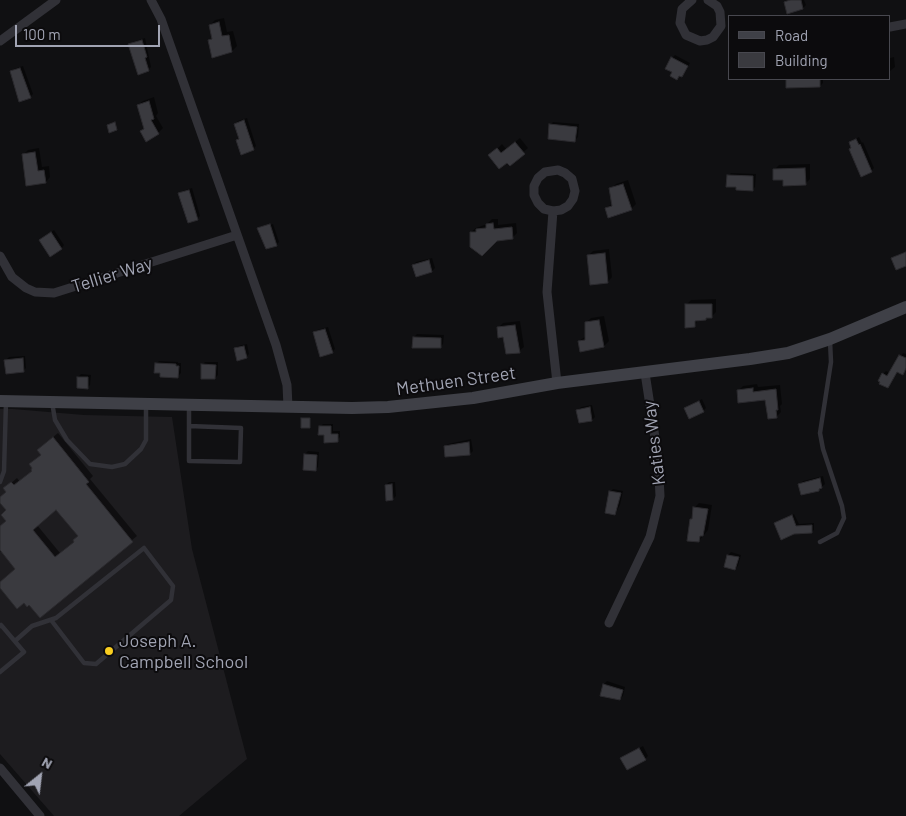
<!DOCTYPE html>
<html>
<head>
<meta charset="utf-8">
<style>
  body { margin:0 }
  #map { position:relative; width:906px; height:816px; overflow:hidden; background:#101012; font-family:Barlow,sans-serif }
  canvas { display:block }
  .legend { position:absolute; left:728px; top:15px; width:162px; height:65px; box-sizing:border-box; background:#0c0b0d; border:1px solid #48484f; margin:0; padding:6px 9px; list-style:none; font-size:15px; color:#a1a4b3 }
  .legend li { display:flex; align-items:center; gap:10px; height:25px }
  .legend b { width:25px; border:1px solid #48484f }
  .north { position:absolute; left:15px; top:751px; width:50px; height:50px; -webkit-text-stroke:4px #0c0b0d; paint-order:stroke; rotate:29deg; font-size:14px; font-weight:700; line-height:20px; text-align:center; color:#a1a4b3 }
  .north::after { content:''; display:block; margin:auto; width:18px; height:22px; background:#a1a4b3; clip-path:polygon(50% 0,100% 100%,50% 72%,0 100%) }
  .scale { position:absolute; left:15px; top:25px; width:145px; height:22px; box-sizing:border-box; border:2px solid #a1a4b3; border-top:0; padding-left:6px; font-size:15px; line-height:18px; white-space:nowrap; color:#a1a4b3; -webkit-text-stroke:4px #0c0b0d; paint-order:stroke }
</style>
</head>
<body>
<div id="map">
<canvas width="906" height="816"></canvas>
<ul class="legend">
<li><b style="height:6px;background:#3f4047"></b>Road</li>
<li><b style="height:14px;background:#3a3a3f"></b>Building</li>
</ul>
<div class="north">N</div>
<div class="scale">100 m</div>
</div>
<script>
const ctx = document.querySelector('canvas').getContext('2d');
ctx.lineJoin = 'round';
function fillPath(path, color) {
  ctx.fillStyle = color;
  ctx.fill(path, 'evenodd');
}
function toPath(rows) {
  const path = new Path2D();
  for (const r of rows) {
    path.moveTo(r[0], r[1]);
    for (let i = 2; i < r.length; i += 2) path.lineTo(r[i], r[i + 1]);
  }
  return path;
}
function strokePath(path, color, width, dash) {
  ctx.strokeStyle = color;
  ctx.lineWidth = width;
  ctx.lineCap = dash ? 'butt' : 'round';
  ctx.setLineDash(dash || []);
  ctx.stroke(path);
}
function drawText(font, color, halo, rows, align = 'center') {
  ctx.font = font + ' Barlow,sans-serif';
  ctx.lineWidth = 4;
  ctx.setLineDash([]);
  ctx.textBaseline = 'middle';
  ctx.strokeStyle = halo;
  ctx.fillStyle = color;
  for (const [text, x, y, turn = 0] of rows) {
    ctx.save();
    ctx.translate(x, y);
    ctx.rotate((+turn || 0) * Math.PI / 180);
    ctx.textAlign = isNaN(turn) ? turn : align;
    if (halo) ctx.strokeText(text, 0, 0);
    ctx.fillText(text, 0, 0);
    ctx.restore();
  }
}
const built = toPath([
  [0,409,13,409,84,415,172,417,192,549,247,759,179,816,54,816,0,754]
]);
const shadow = toPath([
  [788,0,804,0,806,5,803,8,785,2],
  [224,18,227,32,233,31,237,46,232,51,209,40,213,37,210,25,215,20],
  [145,38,151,67,148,70,130,45,133,42],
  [675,55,690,63,682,76,674,72,672,58],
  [894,57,895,67,890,71,890,58],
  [23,66,33,94,30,97,11,72,14,69],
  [788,79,823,79,823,83,820,86,788,86],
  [154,97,158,113,156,116,163,128,158,133,141,132,145,128,138,105,143,101],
  [247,118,256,146,253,149,237,140,240,137,235,124,238,121],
  [553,122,579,124,578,137,575,140,550,125],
  [859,137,862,143,863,142,874,168,871,171,852,148,850,142],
  [520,138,528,148,510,164,495,151,502,144,506,149],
  [39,148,42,167,49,166,50,177,46,182,23,155,28,150],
  [810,164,810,179,805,184,784,178,774,170,779,165],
  [731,173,756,174,755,187,752,190,737,186,728,176],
  [628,180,636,204,631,209,606,208,613,203,611,189,616,184],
  [192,188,200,216,197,219,180,194,183,191],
  [492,219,498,219,498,225,516,223,517,233,512,238,471,232,476,228,487,224],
  [273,224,279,242,276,245,259,228,261,226,261,228],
  [54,230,64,245,62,248,43,238],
  [609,249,612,277,608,282,588,256,593,251],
  [432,258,435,268,432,271,413,265,416,262],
  [716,299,716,312,711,317,699,319,694,326,686,305,691,300],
  [604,316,609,341,604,346,581,350,579,341,586,336,586,323,591,318],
  [520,321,524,347,519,351,498,328,503,323],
  [328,327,335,349,332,352,314,333,317,330],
  [417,334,444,335,443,344,440,347,414,337],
  [247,344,249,354,246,357,235,349,238,346],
  [903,353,906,354,906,369,902,373,898,371,888,387,883,374,886,371,890,373],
  [25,356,26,368,23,371,6,360,9,357],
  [159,361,178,362,178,363,181,363,181,373,178,376,161,372,156,364],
  [205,362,218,362,218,375,215,378,202,365],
  [81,374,91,375,90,385,87,388,78,377],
  [757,384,758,387,780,385,782,404,780,406,781,412,776,417,766,398,738,391,743,386],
  [702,399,706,408,703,411,686,408],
  [592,405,595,417,592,420,578,410,581,407],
  [323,424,333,424,333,431,340,431,340,437,337,440,325,434,320,427],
  [58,433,93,476,90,479,137,536,40,616,29,604,0,587,0,583,17,569,2,551,0,552,0,530,7,521,7,510,0,501,0,498,8,491,10,484,17,478,20,482,33,471,42,454,43,445],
  [56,508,79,536,75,541,60,553,37,525],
  [471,439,473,451,470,454,445,447,448,444],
  [308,451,319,452,318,467,315,470,305,454],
  [823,476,825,484,818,490,800,484,803,481],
  [389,482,395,482,396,496,393,499,386,485],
  [613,489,623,491,620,505,615,514,610,492],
  [699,503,712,505,708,530,699,541,691,519,693,517,694,508],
  [794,514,799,524,814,523,814,530,811,532,775,524],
  [731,552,741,555,738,566,735,569,728,555],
  [607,681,625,687,623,696,620,699,602,695,604,684],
  [643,746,648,756,645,759,622,758]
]);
const building = toPath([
  [790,0,801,0,803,9,787,14,784,2,790,0],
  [219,22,222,36,229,35,232,52,212,58,208,40,212,39,209,25,219,22],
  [142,40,147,57,145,58,149,71,138,75,128,44,142,40],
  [671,57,688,66,682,77,679,76,677,80,670,76,672,72,665,69,671,57],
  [20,68,31,98,19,102,10,71,20,68],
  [786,79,820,79,820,87,786,88,786,79],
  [149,101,154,119,151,120,159,134,146,142,140,131,144,129,137,105,149,101],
  [244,120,254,150,241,155,236,140,239,139,234,124,244,120],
  [115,122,117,130,109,133,107,125,115,122],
  [549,124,577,127,575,142,548,139,549,124],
  [856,139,859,145,860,144,872,172,861,177,849,149,851,148,849,142,856,139],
  [515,142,525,154,510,166,507,163,499,169,488,155,497,148,501,153,515,142],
  [35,152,38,171,44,170,46,183,26,186,22,154,35,152],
  [805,168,806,185,783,186,783,180,773,180,773,169,805,168],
  [727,175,753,176,753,191,736,190,736,187,726,187,727,175],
  [623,184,632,210,608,218,605,208,612,206,609,188,623,184],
  [189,190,198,220,188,223,178,193,189,190],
  [493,223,494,229,512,227,513,239,497,241,482,256,470,247,470,232,476,232,476,229,486,228,486,224,493,223],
  [270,224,277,246,266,249,257,228,270,224],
  [51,232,62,249,50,257,39,240,51,232],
  [906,252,906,266,896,270,891,258,906,252],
  [605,253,608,283,590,285,587,255,605,253],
  [429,260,432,272,416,277,412,265,429,260],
  [685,304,712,304,712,318,706,318,706,320,695,321,695,327,685,328,685,304],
  [599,320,604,347,580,352,578,341,585,340,585,322,599,320],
  [515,325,520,353,506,354,503,337,498,338,497,327,515,325],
  [325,329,333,353,320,357,313,332,325,329],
  [413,337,441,338,441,348,412,348,413,337],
  [244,346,247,358,237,361,234,348,244,346],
  [899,355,906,358,906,368,903,375,897,372,888,388,879,384,880,382,878,381,882,373,887,376,899,355],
  [23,358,24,372,6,374,4,360,23,358],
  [155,363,176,364,176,366,179,366,178,378,160,377,160,373,154,373,155,363],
  [201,364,216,365,215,379,201,379,201,364],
  [77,377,88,377,88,389,77,388,77,377],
  [753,388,753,392,776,389,778,410,776,410,777,418,768,419,765,400,738,403,737,390,753,388],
  [699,401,704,412,689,419,684,408,699,401],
  [590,407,592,421,579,423,576,410,590,407],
  [301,418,310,418,310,428,301,428,301,418],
  [319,426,331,426,331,434,338,434,338,442,324,443,324,435,318,435,319,426],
  [53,437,89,482,86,484,133,542,40,618,29,605,27,607,24,603,17,609,0,588,0,582,15,569,0,550,0,526,6,521,1,515,6,510,0,503,0,497,6,492,3,488,11,482,14,485,32,471,31,470,32,468,29,464,41,455,37,450,53,437],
  [56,510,78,536,73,540,74,542,55,557,33,530,56,510],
  [469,442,470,455,445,457,444,446,469,442],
  [304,454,317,455,316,471,303,470,304,454],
  [820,478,822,488,819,489,819,491,801,495,798,484,820,478],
  [392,484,393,500,386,501,385,485,392,484],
  [609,491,621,493,615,515,605,513,609,491],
  [693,507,708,509,703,536,700,536,699,542,687,541,690,519,692,519,693,507],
  [792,515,796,526,812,525,812,533,794,534,781,540,774,523,792,515],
  [727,555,739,557,735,570,724,567,727,555],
  [603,684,623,690,620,700,600,696,603,684],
  [639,748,646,760,627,770,620,758,639,748]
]);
const lane = toPath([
  [52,402,55,420,67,440,90,464,112,467,125,464,141,449,146,440,146,406],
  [189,426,241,428,240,462,189,461,189,406],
  [0,482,4,471,6,402],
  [820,542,837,533,844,518,842,506,823,449,820,433,831,362,830,341],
  [0,626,1,625,24,652,0,672],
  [15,641,32,626,56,618,144,548,173,586,171,600,96,664,84,663,51,620]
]);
const street = toPath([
  [151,0,161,19,276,345,287,385,288,407],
  [692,0,682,9,680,23,686,35,700,41,707,40,713,37,721,26,720,12,717,6,708,0],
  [890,27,906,24],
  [0,41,56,0],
  [553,211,544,209,538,203,534,195,534,186,538,178,545,172,558,170,565,173,572,179,575,191,573,199,568,206,561,210,553,211,547,292,557,383],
  [0,256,12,277,26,288,35,292,54,293,237,235],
  [609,623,650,537,660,496,658,457,645,373],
  [0,768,40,816]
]);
const secondary = toPath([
  [0,401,352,408,388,407,473,398,557,383,750,359,788,353,830,339,906,307]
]);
const markers = [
  [109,651,5,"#face20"]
];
const streetNames = [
  ["Tellier Way",112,275,-17],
  ["Methuen Street",456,381,-8],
  ["Katies Way",654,443,-97]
];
const poiNames = [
  ["Joseph A.",119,641],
  ["Campbell School",119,662]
];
fillPath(built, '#1d1c1f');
fillPath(shadow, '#0007');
fillPath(building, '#3a3a3f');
strokePath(building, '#2b2a2e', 1);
strokePath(lane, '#313137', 4.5);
strokePath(street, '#313137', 9);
strokePath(secondary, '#3f4047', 12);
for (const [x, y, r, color] of markers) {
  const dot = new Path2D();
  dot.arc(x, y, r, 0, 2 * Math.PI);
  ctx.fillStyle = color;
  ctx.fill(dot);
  strokePath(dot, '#0c0b0d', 2);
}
drawText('18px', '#a1a4b3', '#0c0b0d', streetNames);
drawText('18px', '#a1a4b3', '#0c0b0d', poiNames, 'left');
</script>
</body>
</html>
